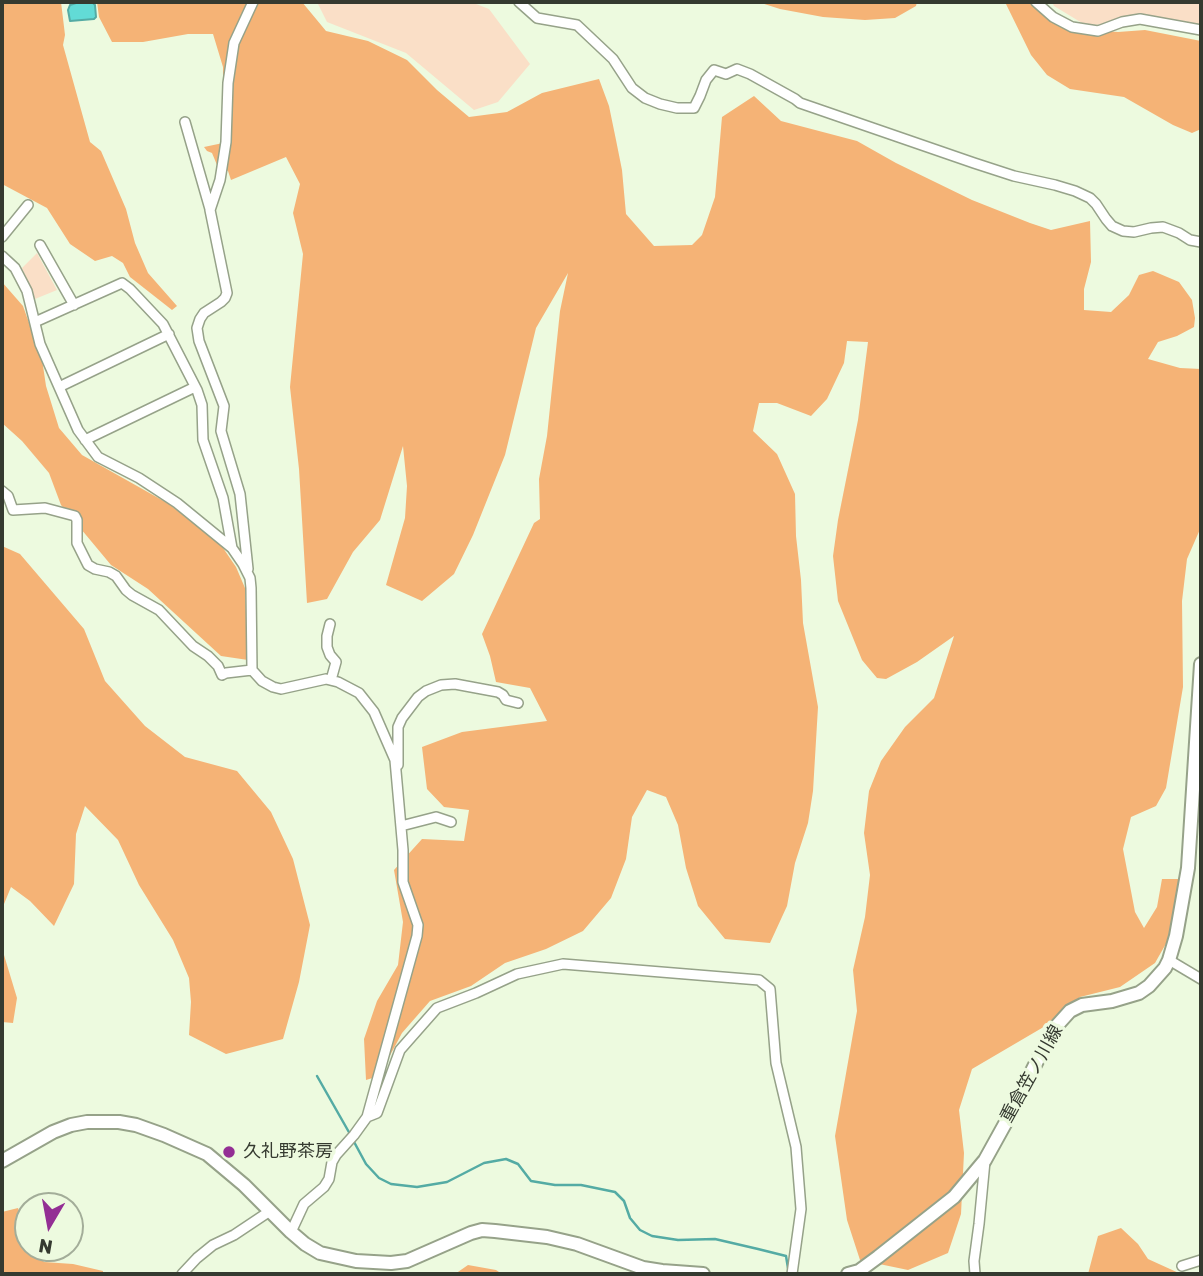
<!DOCTYPE html>
<html>
<head>
<meta charset="utf-8">
<style>
  body { margin:0 }
  #map { position:relative; width:1203px; height:1276px; overflow:hidden; background:#edfadf; font-family:Rubik,sans-serif }
  canvas { display:block }
  .frame { position:absolute; inset:0; border:4px solid #353a30; pointer-events:none }
  .north { position:absolute; left:14px; top:1192px; width:70px; height:70px; box-sizing:border-box; background:#edfadf; border:2px solid #a3ad99; border-radius:50%; rotate:190deg; font-size:19px; font-weight:700; line-height:28px; text-align:center; color:#353a30 }
  .north::after { content:''; display:block; margin:auto; width:24px; height:32px; background:#932e94; clip-path:polygon(50% 0,100% 100%,50% 72%,0 100%) }
</style>
</head>
<body>
<div id="map">
<canvas width="1203" height="1276"></canvas>
<div class="frame"></div>
<div class="north">N</div>
</div>
<script>
const ctx = document.querySelector('canvas').getContext('2d');
ctx.lineJoin = 'round';
function fillPath(path, color) {
  ctx.fillStyle = color;
  ctx.fill(path, 'evenodd');
}
function toPath(rows) {
  const path = new Path2D();
  for (const r of rows) {
    path.moveTo(r[0], r[1]);
    for (let i = 2; i < r.length; i += 2) path.lineTo(r[i], r[i + 1]);
  }
  return path;
}
function strokePath(path, color, width, dash) {
  ctx.strokeStyle = color;
  ctx.lineWidth = width;
  ctx.lineCap = dash ? 'butt' : 'round';
  ctx.setLineDash(dash || []);
  ctx.stroke(path);
}
function drawText(font, color, halo, rows, align = 'center') {
  ctx.font = font + ' Rubik,"Noto Sans JP",sans-serif';
  ctx.lineWidth = 7;
  ctx.setLineDash([]);
  ctx.textBaseline = 'middle';
  ctx.strokeStyle = halo;
  ctx.fillStyle = color;
  for (const [text, x, y, turn = 0] of rows) {
    ctx.save();
    ctx.translate(x, y);
    ctx.rotate((+turn || 0) * Math.PI / 180);
    ctx.textAlign = isNaN(turn) ? turn : align;
    if (halo) ctx.strokeText(text, 0, 0);
    ctx.fillText(text, 0, 0);
    ctx.restore();
  }
}
const green = toPath([
  [317,2,471,2,489,9,530,64,498,102,474,110,406,53,327,22],
  [1052,2,1201,2,1201,37,1183,29,1126,20,1096,25,1082,23,1054,6],
  [37,253,57,290,35,299,22,268]
]);
const forest = toPath([
  [2,2,61,2,65,35,63,45,90,142,101,151,126,209,135,243,148,273,177,306,172,310,130,277,123,263,112,256,95,261,70,244,47,208,2,184],
  [97,2,302,2,326,31,368,41,407,60,437,90,469,117,507,112,542,93,599,79,609,106,616,140,622,170,626,214,654,246,692,245,702,235,715,197,722,117,754,96,781,121,857,141,896,163,972,200,1030,223,1051,230,1090,221,1091,262,1084,289,1084,310,1111,312,1129,295,1139,275,1153,271,1179,282,1192,300,1195,318,1194,327,1177,336,1158,342,1148,359,1180,368,1201,369,1201,527,1187,559,1182,601,1183,687,1166,788,1156,806,1131,817,1123,849,1135,912,1144,928,1157,907,1162,879,1179,879,1176,926,1155,963,1120,987,1080,997,1047,1025,972,1069,959,1110,964,1153,961,1214,948,1253,908,1270,860,1260,847,1220,835,1136,857,1011,853,970,865,917,870,875,864,833,869,791,881,761,905,727,934,698,954,636,917,662,886,679,877,678,862,660,838,601,833,556,838,520,858,420,868,342,847,341,844,363,827,399,811,416,777,403,759,403,753,431,777,454,795,494,796,536,801,580,803,623,818,707,813,791,808,823,795,863,787,906,770,943,725,939,698,906,686,868,678,825,666,797,647,790,632,817,626,859,611,898,583,931,546,949,505,963,471,986,430,1001,402,1033,379,1076,366,1080,364,1039,377,1001,398,965,403,922,394,870,422,839,464,841,469,810,444,807,427,789,422,747,462,732,547,721,530,688,496,682,490,656,482,634,534,523,540,519,539,479,547,436,560,311,568,273,536,328,505,455,473,535,454,574,422,601,386,585,405,518,407,486,403,446,380,520,353,552,327,599,307,603,299,469,290,387,303,254,293,213,300,184,286,157,231,180,228,171,217,165,212,153,207,151,204,147,223,143,223,67,213,34,188,34,143,42,112,42,99,17],
  [758,2,917,2,916,6,895,18,865,20,823,17,780,9],
  [1005,2,1044,2,1060,19,1089,30,1118,32,1145,30,1201,41,1201,129,1192,133,1173,125,1124,97,1070,89,1047,75,1031,55],
  [2,282,23,306,42,359,46,386,59,428,82,455,169,504,221,545,236,567,245,588,248,660,221,656,148,589,111,565,61,505,49,473,22,441,2,423],
  [2,546,20,554,84,629,105,681,145,726,185,757,237,771,271,812,293,859,310,925,299,982,283,1039,226,1054,189,1035,191,1002,189,978,173,940,139,885,118,840,85,806,76,834,74,884,54,926,30,901,11,887,2,909],
  [2,935,4,955,17,998,13,1023,2,1022],
  [18,1208,28,1235,28,1248,35,1248,44,1262,73,1264,103,1271,103,1274,2,1274,2,1212],
  [1121,1228,1138,1244,1148,1259,1181,1274,1088,1274,1098,1236],
  [468,1265,496,1270,502,1274,455,1274]
]);
const water = toPath([
  [76,3,93,3,95,5,96,17,94,19,70,21,68,10,70,5,76,3]
]);
const stream = toPath([
  [317,1076,350,1134],
  [353,1140,366,1164,379,1178,391,1184,417,1187,447,1182,484,1163,506,1159,518,1164,531,1181,555,1185,581,1185,615,1192,624,1201,630,1218,640,1230,652,1236,678,1240,715,1239,758,1249,786,1256,788,1268]
]);
const street = toPath([
  [519,2,537,18,577,25,613,59,632,88,645,98,660,104,677,108,694,108,700,96,706,80,714,70,726,74,737,69,750,74,795,99,800,103,974,163,1014,176,1055,185,1075,191,1090,198,1096,204,1106,219,1112,226,1123,231,1134,232,1151,228,1163,227,1179,233,1190,240,1201,242],
  [1036,2,1053,17,1072,27,1098,31,1122,22,1140,19,1201,30],
  [185,122,210,209],
  [2,237,28,205],
  [40,245,74,305],
  [2,256,15,268,27,291,40,344,78,430,98,457,139,478,177,503,232,548,243,564,250,578,251,588,252,670,262,681,273,687,281,689,326,679,338,682,359,693,374,712,395,760,403,850,403,882,418,925,417,936,367,1117,354,1135,336,1155,332,1162,329,1179,324,1187,304,1204,291,1232],
  [35,322,122,283,130,289,163,324,197,390,202,405,203,440,223,498,232,548],
  [59,387,169,334],
  [85,440,195,387],
  [2,491,8,496,13,510,45,508,75,516,77,520,77,543,88,565,95,569,109,572,116,576,126,590,132,595,159,610,193,646,208,656,218,666,222,675,226,673,252,670],
  [248,569,240,494,221,431,224,406,199,341,197,328,200,319,204,313,221,302,225,298,227,293,210,210,220,180,226,142,228,83,234,43,253,2],
  [330,624,327,636,327,647,330,655,336,662,331,680],
  [398,765,398,727,402,718,418,697,426,691,441,685,455,684,498,692,503,695,506,700,518,703],
  [401,826,436,817,451,822],
  [1169,960,1201,979],
  [367,1117,377,1113,400,1050,437,1008,476,993,517,974,563,964,759,980,770,989,776,1063,796,1147,801,1209,792,1274],
  [1182,1266,1201,1260],
  [182,1274,197,1258,213,1245,234,1235,270,1211],
  [975,1274,974,1261,979,1224,985,1161]
]);
const secondary = toPath([
  [2,1161,53,1132,71,1125,87,1122,119,1122,136,1125,164,1135,207,1154,244,1185,291,1232,305,1244,320,1253,356,1261,391,1263,407,1261,471,1233,482,1230,495,1231,547,1237,577,1244,643,1268,662,1271,703,1274],
  [848,1274,859,1271,878,1257,954,1197,985,1160,1011,1113,1052,1031,1070,1011,1082,1005,1112,1001,1139,993,1149,986,1165,968,1169,960,1176,936,1188,868,1201,664]
]);
const markers = [
  [229,1152,7,"#932e94"]
];
const streetNames = [
  ["重倉笠ノ川線",1032,1074,-61]
];
const poiNames = [
  ["久礼野茶房",243,1152]
];
fillPath(green, '#fadfc7');
fillPath(forest, '#f5b376');
fillPath(water, '#62dbd6');
strokePath(water, '#54aba4', 2);
strokePath(stream, '#54aba4', 2.5);
strokePath(street, '#96a289', 12);
strokePath(secondary, '#96a289', 16);
strokePath(street, '#fff', 9);
strokePath(secondary, '#fff', 12);
for (const [x, y, r, color] of markers) {
  const dot = new Path2D();
  dot.arc(x, y, r, 0, 2 * Math.PI);
  ctx.fillStyle = color;
  ctx.fill(dot);
  strokePath(dot, '#edfadf', 2.5);
}
drawText('18px', '#353a30', '#edfadf', streetNames);
drawText('18px', '#353a30', '#edfadf', poiNames, 'left');
</script>
</body>
</html>
